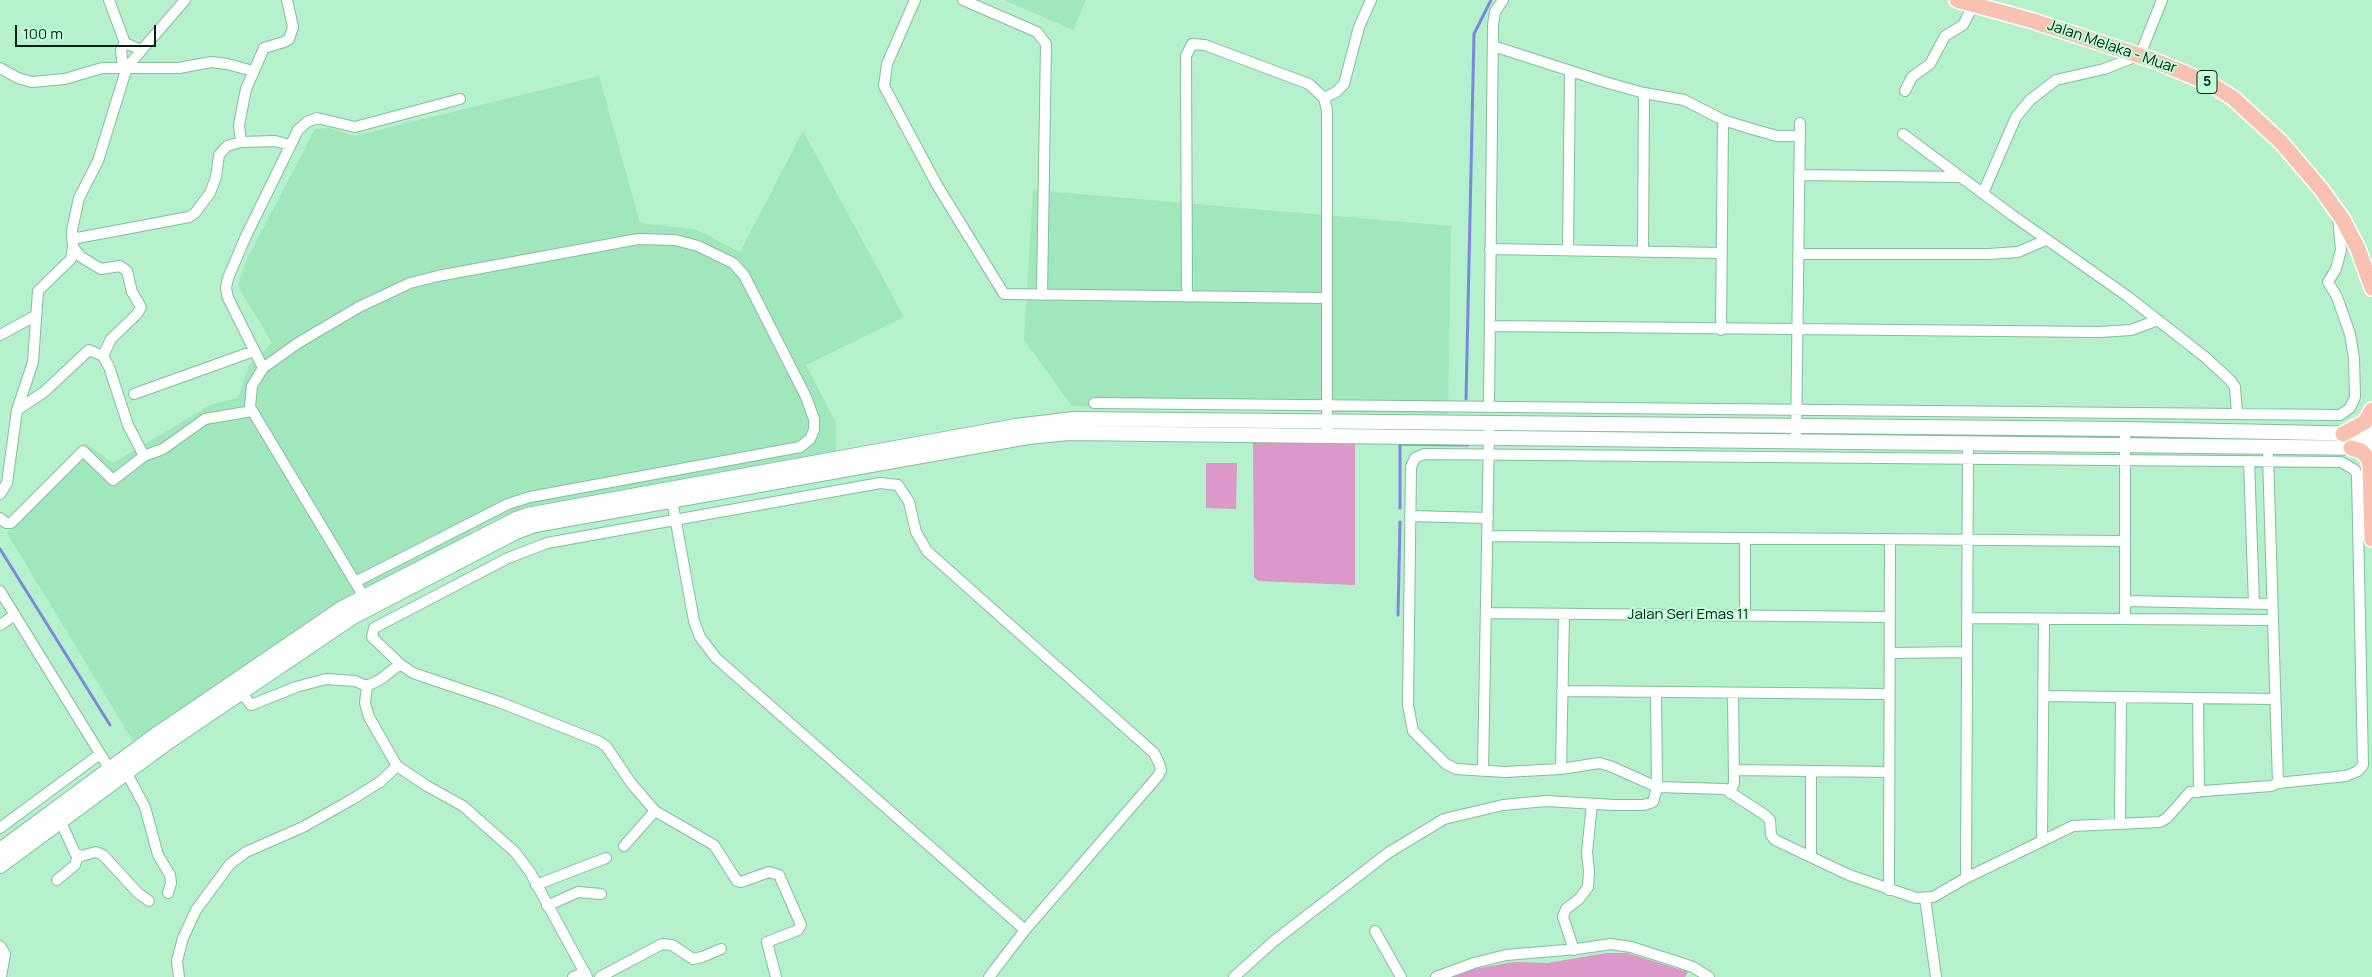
<!DOCTYPE html>
<html>
<head>
<meta charset="utf-8">
<style>
  body { margin:0 }
  #map { position:relative; width:2372px; height:977px; overflow:hidden; background:#b4f1cc; font-family:Manrope,sans-serif }
  canvas { display:block }
  .scale { position:absolute; left:15px; top:25px; width:141px; height:22px; box-sizing:border-box; border:2px solid #072013; border-top:0; padding-left:6px; font-size:15px; line-height:18px; white-space:nowrap; color:#072013; -webkit-text-stroke:4px #c1ffd9; paint-order:stroke }
</style>
</head>
<body>
<div id="map">
<canvas width="2372" height="977"></canvas>
<div class="scale">100 m</div>
</div>
<script>
const ctx = document.querySelector('canvas').getContext('2d');
ctx.lineJoin = 'round';
function fillPath(path, color) {
  ctx.fillStyle = color;
  ctx.fill(path, 'evenodd');
}
function toPath(rows) {
  const path = new Path2D();
  for (const r of rows) {
    path.moveTo(r[0], r[1]);
    for (let i = 2; i < r.length; i += 2) path.lineTo(r[i], r[i + 1]);
  }
  return path;
}
function strokePath(path, color, width, dash) {
  ctx.strokeStyle = color;
  ctx.lineWidth = width;
  ctx.lineCap = dash ? 'butt' : 'round';
  ctx.setLineDash(dash || []);
  ctx.stroke(path);
}
function drawText(font, color, halo, rows, align = 'center') {
  ctx.font = font + ' Manrope,sans-serif';
  ctx.lineWidth = 4;
  ctx.setLineDash([]);
  ctx.textBaseline = 'middle';
  ctx.strokeStyle = halo;
  ctx.fillStyle = color;
  for (const [text, x, y, turn = 0] of rows) {
    ctx.save();
    ctx.translate(x, y);
    ctx.rotate((+turn || 0) * Math.PI / 180);
    ctx.textAlign = isNaN(turn) ? turn : align;
    if (halo) ctx.strokeText(text, 0, 0);
    ctx.fillText(text, 0, 0);
    ctx.restore();
  }
}
const built = toPath([
  [1004,0,1086,0,1073,30],
  [599,76,640,223,695,229,740,252,803,131,904,317,806,365,836,423,836,453,522,508,492,521,325,613,133,741,7,533,85,443,113,463,212,404,238,398,249,365,272,343,238,286,246,261,315,129,329,128,354,136],
  [1033,190,1451,226,1448,414,1072,406,1024,340]
]);
const green = toPath([
  [1253,442,1355,444,1355,585,1258,581,1254,577],
  [1206,463,1237,463,1236,509,1206,508],
  [1606,953,1627,953,1688,972,1685,977,1452,977,1468,970,1514,962,1548,963]
]);
const stream = toPath([
  [1466,399,1474,34,1491,0],
  [1400,508,1400,444,1468,445],
  [0,549,110,725],
  [1398,615,1400,522]
]);
const street = toPath([
  [109,0,125,43,141,50],
  [287,0,293,27,289,39,284,42,264,48,246,89,239,125,241,142,275,141,290,145],
  [915,0,887,64,884,86,937,185,1004,294,1327,298],
  [963,0,1037,32,1046,44,1042,295],
  [1493,46,1608,83,1644,93,1684,100,1723,120,1752,129,1777,136,1799,136],
  [123,67,121,50,125,43],
  [0,68,18,78,32,82,65,79,102,68,179,68,211,62,227,64,253,71],
  [1905,91,1912,77,1930,64,1945,36,1963,25,1974,4],
  [1324,98,1336,92,1344,84,1359,27,1371,0],
  [1903,134,2012,215,2127,296,2205,357,2230,380,2235,387,2237,414],
  [1799,175,1961,177],
  [1983,193,2016,117,2030,100,2056,80,2104,69,2140,55,2162,0],
  [72,239,189,217,195,213,210,193,216,177,219,155,227,146,241,142],
  [73,247,81,257,101,269,120,266,127,271,132,292,141,307,137,314,111,339,103,356,109,367,128,425,144,456],
  [1490,249,1722,253],
  [1568,250,1570,71],
  [1643,252,1644,93],
  [1798,254,1989,254,2018,252,2046,240],
  [1187,297,1186,56,1192,44,1205,45,1309,84,1324,98,1327,110,1327,436],
  [1490,326,2100,332,2131,330,2158,320],
  [1721,330,1723,120],
  [0,335,35,316],
  [263,368,228,298,226,288,228,278,246,236,298,130,307,122,317,118,355,127,460,99],
  [134,394,254,351],
  [1094,403,2340,415,2350,408,2355,397,2354,358,2350,334,2337,297,2328,282,2336,269,2341,250,2338,216],
  [1489,407,1493,25,1495,12,1503,0],
  [17,410,44,392,89,350,103,356],
  [1796,441,1800,123],
  [1424,454,2341,462,2355,470,2357,475,2363,765,2358,771,2346,776,2278,783,2271,786,2190,792,2167,818,2160,822,2073,826,1966,878,1933,897,1916,898,1849,875,1775,840,1771,835,1770,820,1765,815,1725,789,1657,787,1610,766,1599,763,1561,769,1505,772,1456,769,1446,764,1413,731,1408,705,1411,467,1415,458,1424,454],
  [2268,456,2278,783],
  [2249,461,2254,604],
  [0,494,7,483,17,410,33,362,38,291,71,259,73,247,72,230,79,198,98,161,127,67,185,0],
  [671,495,694,621,700,637,716,658,1025,930],
  [1410,516,1488,518],
  [0,518,6,523,11,523,83,451,113,480,144,456,163,449,205,419,252,411],
  [1487,536,2125,541],
  [355,582,508,504,530,497,800,447,810,439,814,430,814,419,806,397,744,275,733,263,698,246,675,240,638,239,438,276,410,283,359,307,298,343,263,368,252,386,250,407,367,602],
  [0,591,112,773],
  [2125,601,2272,604],
  [1486,613,1890,617],
  [1745,615,1745,538],
  [1967,618,2273,620],
  [2125,619,2125,429],
  [0,625,15,615],
  [1890,653,1967,652],
  [367,686,365,703,369,717,397,766,427,786,463,806,515,852,530,872,587,977],
  [367,686,381,679,400,664],
  [1562,691,1889,694],
  [241,692,251,705,296,687,326,679,355,681,367,686],
  [2043,696,2275,699],
  [2198,698,2199,792],
  [124,768,145,807,158,855,170,875,171,883,168,893],
  [1561,769,1564,614],
  [1734,770,1889,772],
  [1483,771,1489,432],
  [1730,793,1734,783,1733,693],
  [61,822,75,853,81,856,96,852,103,855,138,893,149,901],
  [2120,824,2121,697],
  [0,828,100,754],
  [2042,840,2044,619],
  [624,846,655,811],
  [1811,857,1811,771],
  [1966,878,1968,443],
  [57,880,75,865,78,855],
  [536,885,606,858],
  [1889,890,1890,539],
  [1925,898,1936,977],
  [547,906,578,892,601,894],
  [1375,931,1401,977],
  [0,946,5,954,1,977],
  [1574,950,1563,917,1566,909,1579,899,1588,887,1589,871,1587,852,1592,804],
  [179,977,177,961,183,938,196,910,230,864,246,852,303,827,351,800,380,782,397,766],
  [573,977,585,972],
  [600,977,662,944,672,945,693,959,702,957,721,949],
  [776,977,767,942,798,930,801,925,779,875,769,872,741,882,737,881,714,845,655,811,631,783,606,746,598,741,499,702,413,673,400,664,372,637,374,628,508,558,547,543,880,483,898,485,909,502,916,532,927,551,1154,753,1159,763,1161,770,1158,776,1025,930,989,977],
  [1234,977,1274,941,1388,853,1444,819,1503,805,1546,801,1614,805,1644,805,1653,802,1657,787,1656,692],
  [1436,977,1474,963,1506,955,1577,949,1611,944,1631,947,1675,961,1693,967,1709,977]
]);
const secondary = toPath([
  [0,850,157,734,342,608,516,519,527,515,1016,426,1073,419,2125,429,2372,434],
  [0,866,164,745,353,617,516,532,535,525,1028,437,1068,433,2372,448]
]);
const primary = toPath([
  [1957,0,2030,20,2153,60,2211,84,2233,98,2281,142,2321,189,2343,220,2358,249,2372,288],
  [2343,434,2365,422,2372,410],
  [2351,448,2361,451,2368,458,2370,466,2372,539]
]);
const shields = [
  [2207,82,20]
];
const shieldNames = [
  ["5",2207,82]
];
const streetNames = [
  ["Jalan Melaka - Muar",2112,47,19],
  ["Jalan Seri Emas 11",1688,615]
];
fillPath(built, '#a1e7bd');
fillPath(green, '#db98c8');
strokePath(stream, '#7e87de', 3);
strokePath(street, '#83bf9b', 12);
strokePath(secondary, '#83bf9b', 16);
strokePath(primary, '#fff', 18);
strokePath(street, '#fff', 10);
strokePath(secondary, '#fff', 14);
strokePath(primary, '#f8c1b0', 15);
for (const [x, y, w] of shields) {
  const box = new Path2D();
  box.roundRect(x - w / 2, y - 11.5, w, 23, 4);
  ctx.fillStyle = '#c1ffd9';
  ctx.fill(box);
  strokePath(box, '#072013', 1);
}
drawText('bold 14px', '#072013', null, shieldNames);
drawText('15px', '#072013', '#c1ffd9', streetNames);
</script>
</body>
</html>
